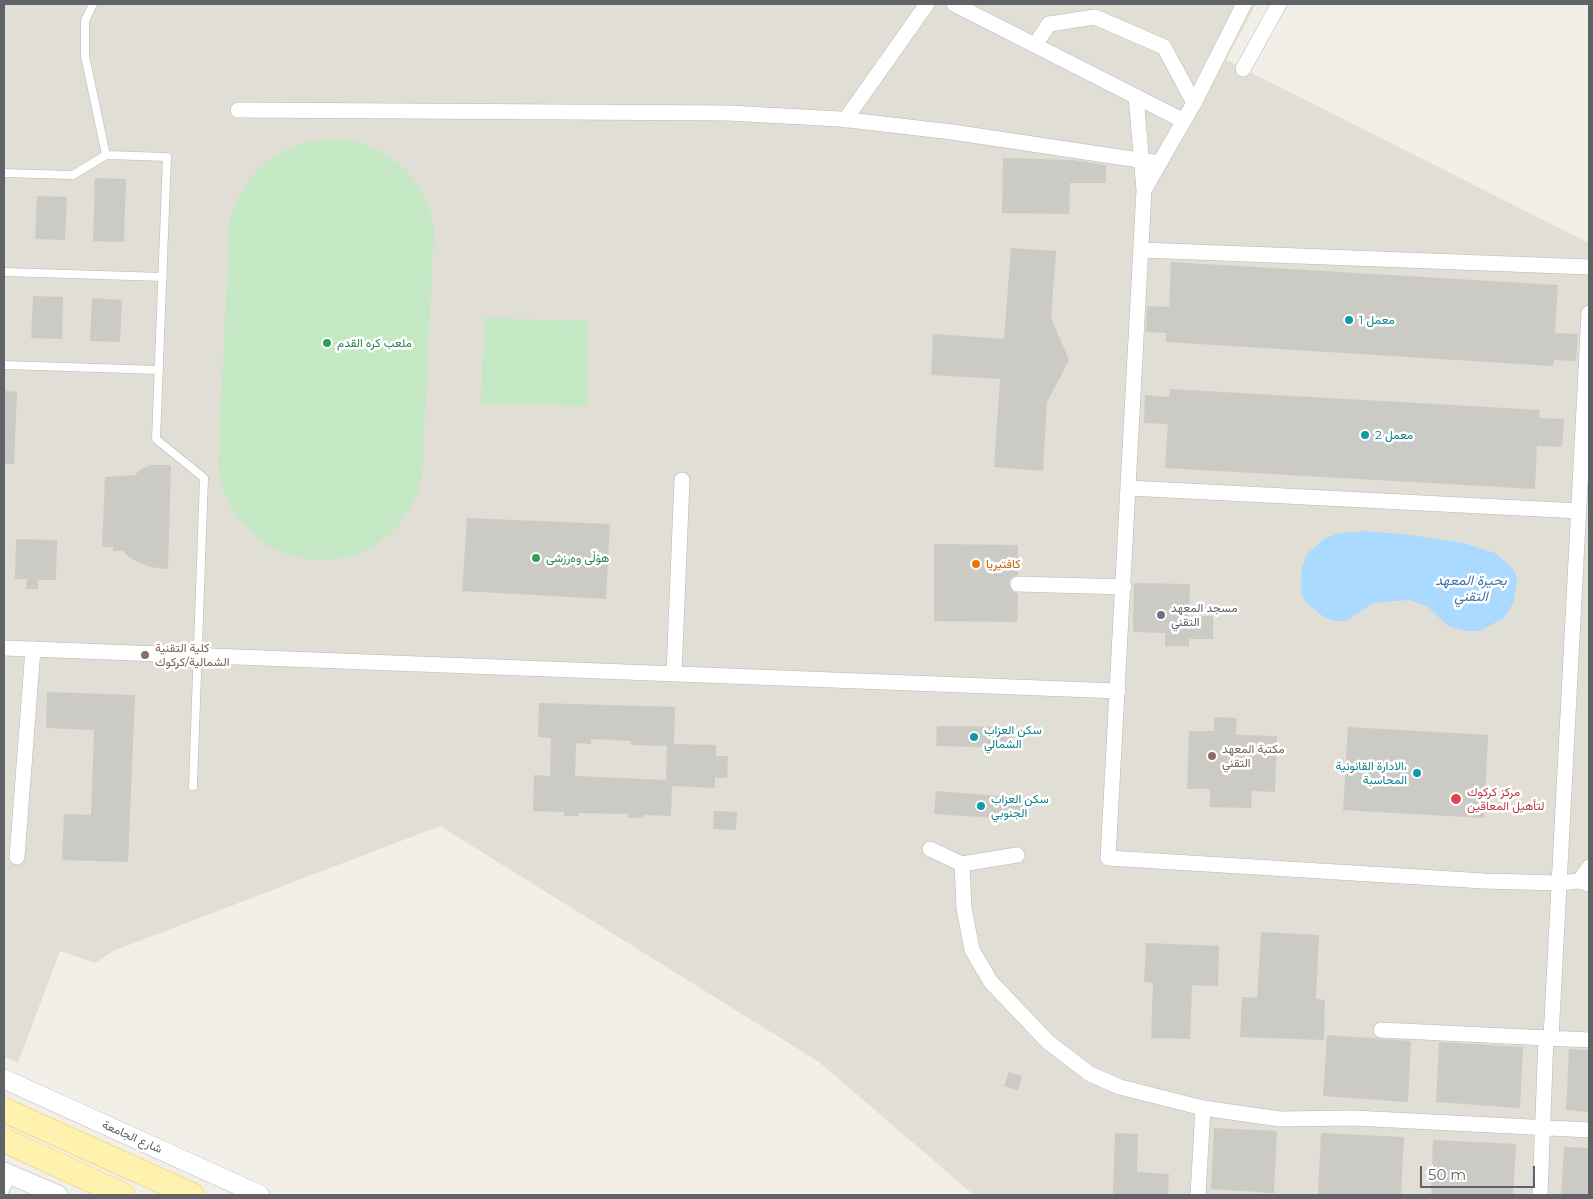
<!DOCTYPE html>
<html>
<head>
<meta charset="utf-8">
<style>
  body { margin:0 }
  #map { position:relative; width:1593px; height:1199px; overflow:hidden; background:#f1efe8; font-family:Montserrat,sans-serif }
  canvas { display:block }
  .frame { position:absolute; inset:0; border:5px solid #5f6368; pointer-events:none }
  .scale { position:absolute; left:1420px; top:1166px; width:115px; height:22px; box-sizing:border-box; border:2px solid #5f6368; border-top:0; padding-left:6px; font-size:15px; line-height:18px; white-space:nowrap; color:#5f6368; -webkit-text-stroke:4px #fff; paint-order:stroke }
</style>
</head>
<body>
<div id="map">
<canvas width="1593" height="1199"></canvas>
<div class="frame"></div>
<div class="scale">50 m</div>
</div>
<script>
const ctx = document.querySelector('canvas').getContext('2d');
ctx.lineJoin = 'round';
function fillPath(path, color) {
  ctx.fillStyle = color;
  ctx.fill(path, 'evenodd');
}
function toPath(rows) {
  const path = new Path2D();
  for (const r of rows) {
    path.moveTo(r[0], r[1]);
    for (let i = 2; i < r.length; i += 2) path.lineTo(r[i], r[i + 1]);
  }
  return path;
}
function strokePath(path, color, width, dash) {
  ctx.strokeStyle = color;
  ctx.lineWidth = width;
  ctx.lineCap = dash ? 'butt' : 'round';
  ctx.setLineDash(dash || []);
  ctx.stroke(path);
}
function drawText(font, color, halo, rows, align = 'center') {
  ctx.font = font + ' Montserrat,Vazirmatn,sans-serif';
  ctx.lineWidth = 5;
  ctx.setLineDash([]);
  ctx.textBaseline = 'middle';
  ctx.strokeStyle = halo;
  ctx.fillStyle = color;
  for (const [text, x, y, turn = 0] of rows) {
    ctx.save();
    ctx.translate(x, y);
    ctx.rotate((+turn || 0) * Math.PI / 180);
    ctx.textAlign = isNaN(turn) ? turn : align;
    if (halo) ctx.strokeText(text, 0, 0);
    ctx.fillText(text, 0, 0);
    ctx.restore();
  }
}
const education = toPath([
  [4,4,1256,4,1226,60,1589,243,1589,1195,974,1195,819,1062,440,826,113,951,95,963,60,951,18,1063,4,1057]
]);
const green = toPath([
  [336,139,357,142,376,149,394,160,409,174,421,190,430,209,434,229,423,458,422,475,417,495,407,514,393,531,377,544,358,554,338,559,316,560,295,557,275,550,257,538,242,523,230,506,222,486,218,465,230,219,237,200,247,182,261,167,277,154,296,145,316,140],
  [484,318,588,321,587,406,481,404]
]);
const water = toPath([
  [1366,531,1411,535,1463,543,1495,553,1513,568,1517,578,1514,600,1509,611,1502,619,1480,631,1467,631,1448,626,1427,606,1409,600,1373,603,1346,621,1335,621,1324,617,1305,602,1301,592,1301,572,1306,555,1325,538,1340,533]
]);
const building = toPath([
  [1003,158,1073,160,1106,165,1106,183,1070,183,1069,214,1002,213],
  [95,178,126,179,124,242,93,241],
  [37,196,67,197,65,240,35,239],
  [1011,248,1056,251,1051,318,1069,360,1047,402,1043,471,994,467,1000,379,931,375,933,334,1004,339],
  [1171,262,1558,285,1555,333,1578,334,1576,361,1554,360,1553,366,1166,342,1166,333,1146,332,1147,306,1169,307],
  [33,296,63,297,62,339,31,338],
  [92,298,122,300,120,342,90,341],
  [1170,389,1540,410,1539,418,1564,419,1562,447,1537,446,1535,489,1165,468,1168,424,1144,423,1145,395,1169,397],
  [4,391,17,392,14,464,4,464],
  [151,465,171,465,168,569,150,567,130,558,123,551,113,551,113,547,102,547,105,477,135,475,141,469],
  [467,518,610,524,606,599,462,591],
  [16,539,57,540,56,580,38,580,38,589,26,589,27,579,15,579],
  [934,544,1018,545,1018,575,1010,579,1009,584,1013,592,1018,593,1017,622,934,621],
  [1134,583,1190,584,1189,617,1213,616,1213,639,1189,639,1189,646,1165,646,1165,633,1133,632],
  [47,692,135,695,128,862,62,860,64,814,91,815,94,730,46,728],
  [539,703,675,707,674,744,716,745,716,756,728,756,727,778,715,778,715,788,672,786,671,816,644,815,643,818,628,818,628,814,579,813,578,816,564,816,564,812,533,811,534,775,550,776,551,738,538,737],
  [591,739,631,741,631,745,667,746,666,780,575,776,576,743,591,744],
  [1214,717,1237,718,1236,735,1277,736,1275,792,1252,791,1251,808,1210,807,1210,789,1187,789,1189,731,1214,731],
  [937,726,1012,727,1012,748,936,746],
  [1348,727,1488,735,1484,818,1343,810],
  [936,791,1027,798,1025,820,934,814],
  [714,811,737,812,736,830,713,829],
  [1261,932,1319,935,1316,999,1325,1000,1324,1040,1240,1037,1242,997,1257,998],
  [1146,943,1219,946,1218,986,1192,985,1190,1039,1151,1038,1153,983,1144,982],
  [1327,1035,1411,1041,1408,1102,1323,1096],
  [1439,1042,1523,1047,1520,1108,1436,1102],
  [1569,1049,1589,1050,1589,1112,1566,1110],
  [1009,1072,1022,1076,1018,1090,1004,1086],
  [1214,1128,1277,1131,1274,1193,1211,1189],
  [1115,1133,1138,1134,1137,1172,1169,1174,1168,1195,1113,1195],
  [1321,1133,1404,1137,1401,1195,1318,1194],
  [1433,1140,1516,1144,1513,1195,1431,1195],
  [1564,1147,1589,1148,1589,1195,1561,1195]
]);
const service = toPath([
  [93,4,85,21,85,56,106,155],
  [4,173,73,175,106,155,167,157,156,439,204,478,193,786],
  [4,272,163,277],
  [4,365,159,370],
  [4,1193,12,1175]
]);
const minor = toPath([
  [954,4,1184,121],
  [1035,45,1049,24,1095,17,1164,47,1194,103],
  [1243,69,1279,4],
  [1136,96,1144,190,1108,858,1484,881,1559,883,1579,881,1589,884],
  [238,110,728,113,840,119,952,132,1159,163],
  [845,120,927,4],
  [1144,190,1194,103,1244,4],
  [1141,250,1589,267],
  [1129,488,1579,511],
  [1018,584,1124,587],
  [4,648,1118,691],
  [674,673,682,480],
  [930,849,962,864,1017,855],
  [17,857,33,649],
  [962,864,964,908,972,950,991,982,1048,1042,1090,1074,1120,1087,1203,1108,1280,1119,1354,1118,1589,1130],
  [1579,881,1589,867],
  [1381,1030,1589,1040],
  [1551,1038,1589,313],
  [1198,1195,1203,1108],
  [1540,1195,1546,1037]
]);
const tertiary = toPath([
  [4,1079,260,1195],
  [4,1172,58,1195]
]);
const primary = toPath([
  [4,1110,192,1195],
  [4,1140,123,1195]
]);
const markers = [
  [1349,320,5,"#0f9aa8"],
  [327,343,5,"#2e9e5b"],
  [1365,435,5,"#0f9aa8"],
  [536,558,5,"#2e9e5b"],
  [976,564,5,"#e8710a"],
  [1161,615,5,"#6b7280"],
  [145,655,5,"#8d6e63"],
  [974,737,5,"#0f9aa8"],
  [1212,756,5,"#8d6e63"],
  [1417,773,5,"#0f9aa8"],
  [1456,799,6,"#e0444e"],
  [981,806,5,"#0f9aa8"]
];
const cultureNames = [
  ["معمل 1",1359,320],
  ["معمل 2",1375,435],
  ["سكن العزاب",984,730],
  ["الشمالي",984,744],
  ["الادارة القانونية،",1407,766,"right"],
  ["المحاسبة",1407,780,"right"],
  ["سكن العزاب",991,799],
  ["الجنوبي",991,813]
];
const leisureNames = [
  ["ملعب كره القدم",337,343],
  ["هۆڵی وەرزشی",546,558]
];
const foodNames = [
  ["کافتیریا",986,564]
];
const worshipNames = [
  ["مسجد المعهد",1171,608],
  ["التقني",1171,622]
];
const educationNames = [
  ["كلية التقنية",155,648],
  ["الشمالية/كركوك",155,662],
  ["مكتبة المعهد",1222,749],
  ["التقني",1222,763]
];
const healthNames = [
  ["مركز كركوك",1467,792],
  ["لتأهيل المعاقين",1467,806]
];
const streetNames = [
  ["شارع الجامعة",132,1137,24]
];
const waterNames = [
  ["بحيرة المعهد",1471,581],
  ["التقني",1471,597]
];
fillPath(education, '#e1ded6');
fillPath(green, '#c5e8c5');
fillPath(water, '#aadaff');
fillPath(building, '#cccac5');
strokePath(service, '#b5b8bc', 9);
strokePath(minor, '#b5b8bc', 16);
strokePath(tertiary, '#b5b8bc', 20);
strokePath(primary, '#f2c960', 25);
strokePath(service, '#fff', 8);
strokePath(minor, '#fff', 15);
strokePath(tertiary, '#fff', 19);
strokePath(primary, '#fff2af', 24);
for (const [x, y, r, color] of markers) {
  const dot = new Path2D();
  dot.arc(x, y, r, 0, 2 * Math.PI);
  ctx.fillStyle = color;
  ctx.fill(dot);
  strokePath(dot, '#fff', 2);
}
drawText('12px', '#0d838f', '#fff', cultureNames, 'left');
drawText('12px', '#27864d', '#fff', leisureNames, 'left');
drawText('12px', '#c56008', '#fff', foodNames, 'left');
drawText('12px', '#5b616d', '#fff', worshipNames, 'left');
drawText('12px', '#785e54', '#fff', educationNames, 'left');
drawText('12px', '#be3a42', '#fff', healthNames, 'left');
drawText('12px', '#5f6368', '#fff', streetNames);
drawText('italic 14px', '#4174aa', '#fff', waterNames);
</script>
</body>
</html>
